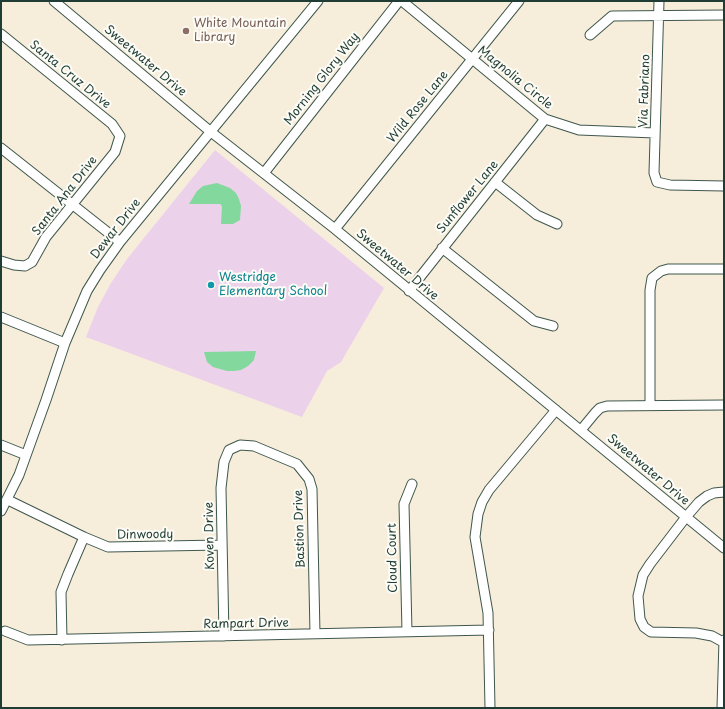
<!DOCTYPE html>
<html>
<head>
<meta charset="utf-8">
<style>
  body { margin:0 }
  #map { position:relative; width:725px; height:709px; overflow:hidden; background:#f7eddb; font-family:"Playpen Sans",sans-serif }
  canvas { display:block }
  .frame { position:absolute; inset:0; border:2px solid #1f3d34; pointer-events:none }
</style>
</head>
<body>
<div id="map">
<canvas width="725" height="709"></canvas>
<div class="frame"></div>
</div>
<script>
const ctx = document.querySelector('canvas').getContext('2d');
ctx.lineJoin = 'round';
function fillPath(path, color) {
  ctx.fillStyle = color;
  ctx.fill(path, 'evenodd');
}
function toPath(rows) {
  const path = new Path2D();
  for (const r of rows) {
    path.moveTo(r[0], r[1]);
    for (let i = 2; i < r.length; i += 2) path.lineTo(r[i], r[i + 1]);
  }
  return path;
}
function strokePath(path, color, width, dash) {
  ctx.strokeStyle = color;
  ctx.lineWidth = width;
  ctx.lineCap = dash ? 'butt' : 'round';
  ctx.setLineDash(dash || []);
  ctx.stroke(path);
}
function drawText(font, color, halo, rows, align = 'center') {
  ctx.font = font + ' "Playpen Sans",sans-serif';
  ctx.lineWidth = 4;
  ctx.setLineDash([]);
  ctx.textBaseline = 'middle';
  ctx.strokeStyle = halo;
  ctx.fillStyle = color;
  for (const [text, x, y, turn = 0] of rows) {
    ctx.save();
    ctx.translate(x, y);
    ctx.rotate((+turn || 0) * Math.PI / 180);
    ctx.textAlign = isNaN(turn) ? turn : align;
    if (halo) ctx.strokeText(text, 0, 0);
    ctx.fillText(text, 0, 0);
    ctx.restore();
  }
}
const built = toPath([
  [215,150,384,288,341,362,327,371,302,417,86,337,98,307,111,283,127,259]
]);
const green = toPath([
  [217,183,230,188,236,193,239,199,241,206,240,220,233,224,221,224,222,206,220,204,189,204,197,191,203,186],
  [256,351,254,360,248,366,241,370,234,371,227,371,213,367,207,362,204,352]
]);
const minor = toPath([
  [54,1,211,132,335,229,724,548],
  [402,1,545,119,579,130,655,133],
  [659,1,654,173,657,182,670,185,724,186],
  [1,34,112,124,120,136,115,152,46,237,32,262,25,266,14,265,1,261],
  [590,35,612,16,724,15],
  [1,148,120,242],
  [264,173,399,1],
  [495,182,537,215,557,224],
  [335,229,519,1],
  [442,248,534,321,553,326],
  [409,291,545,119],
  [1,317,65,343],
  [650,405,650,290,652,278,661,271,668,269,724,269],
  [581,430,595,413,600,408,607,406,724,405],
  [1,445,26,455],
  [8,500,84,537,108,547,221,545],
  [1,511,19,475,46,400,65,343,87,291,100,270,120,242,318,1],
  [5,631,28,640,489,630],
  [407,632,404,504,412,484],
  [224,636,221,488,224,462,229,450,240,445,254,446,297,464,309,479,312,489,315,634],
  [62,640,61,592,68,574,84,537],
  [723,642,712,636,696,633,651,632,644,627,640,619,638,596,643,575,650,564,686,517,699,502,707,496,714,493,724,492],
  [490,708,488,613,475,537,478,514,482,502,489,490,556,410],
  [722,708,724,640]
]);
const markers = [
  [186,31,4,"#8d6e63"],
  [211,285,4,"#0f9aa8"]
];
const educationNames = [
  ["White Mountain",194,24],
  ["Library",194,38]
];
const streetNames = [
  ["Sweetwater Drive",145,61,40],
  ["Santa Cruz Drive",70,75,39],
  ["Magnolia Circle",515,78,39],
  ["Morning Glory Way",322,79,-52],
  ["Via Fabriano",645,91,-88],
  ["Wild Rose Lane",418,107,-51],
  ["Santa Ana Drive",65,196,-52],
  ["Sunflower Lane",468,197,-51],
  ["Dewar Drive",116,229,-52],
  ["Sweetwater Drive",397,265,40],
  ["Sweetwater Drive",648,470,40],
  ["Bastion Drive",300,529,-92],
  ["Dinwoody",145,535,-1],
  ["Koven Drive",210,536,-91],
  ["Cloud Court",393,558,-91],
  ["Rampart Drive",246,624,-1]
];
const cultureNames = [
  ["Westridge",219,278],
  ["Elementary School",219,292]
];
fillPath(built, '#ecd1ea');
fillPath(green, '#83d99d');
strokePath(minor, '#3f574d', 11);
strokePath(minor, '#fff', 9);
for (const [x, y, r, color] of markers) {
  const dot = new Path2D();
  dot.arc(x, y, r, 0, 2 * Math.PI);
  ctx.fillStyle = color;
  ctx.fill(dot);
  strokePath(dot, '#fdfcf7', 1.5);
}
drawText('12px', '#785e54', '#fdfcf7', educationNames, 'left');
drawText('12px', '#1f3d34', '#fdfcf7', streetNames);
drawText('12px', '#0d838f', '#fdfcf7', cultureNames, 'left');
</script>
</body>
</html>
